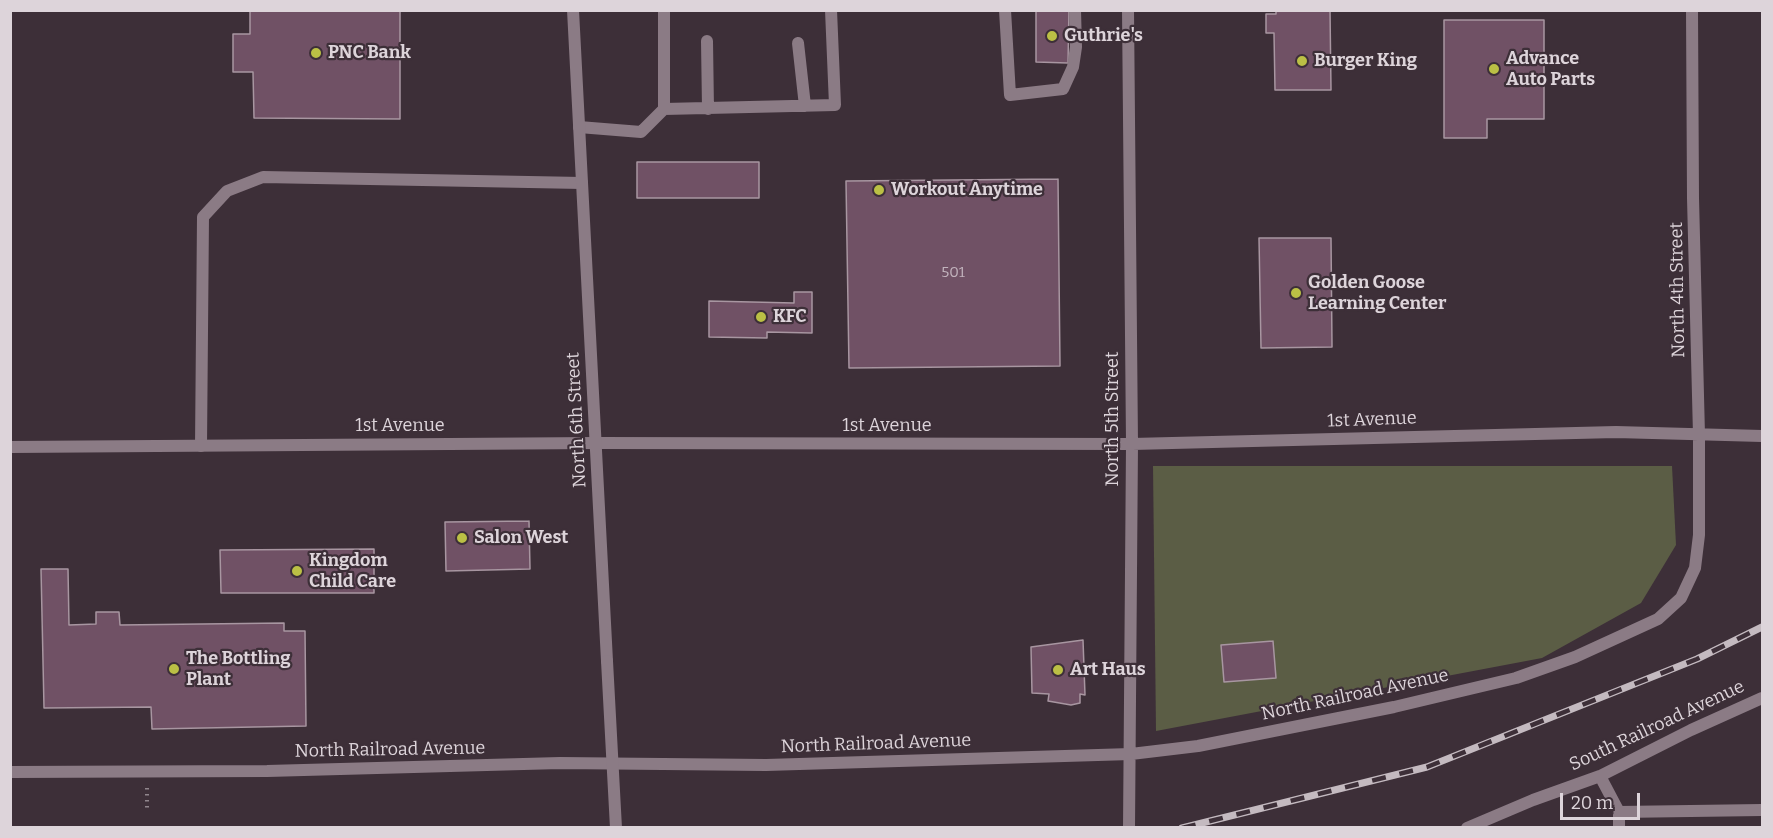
<!DOCTYPE html>
<html>
<head>
<meta charset="utf-8">
<style>
  body { margin:0 }
  #map { position:relative; width:1773px; height:838px; overflow:hidden; background:#3d2f38; font-family:Bitter,serif }
  canvas { display:block }
  .frame { position:absolute; inset:0; border:12px solid #ddd4da; pointer-events:none }
  .scale { position:absolute; left:1560px; top:793px; width:80px; height:27px; box-sizing:border-box; border:3px solid #ddd4da; border-top:0; padding-left:8px; font-size:18px; line-height:21px; white-space:nowrap; color:#ddd4da; -webkit-text-stroke:4px #3d2f38; paint-order:stroke }
</style>
</head>
<body>
<div id="map">
<canvas width="1773" height="838"></canvas>
<div class="frame"></div>
<div class="scale">20 m</div>
</div>
<script>
const ctx = document.querySelector('canvas').getContext('2d');
ctx.lineJoin = 'round';
function fillPath(path, color) {
  ctx.fillStyle = color;
  ctx.fill(path, 'evenodd');
}
function toPath(rows) {
  const path = new Path2D();
  for (const r of rows) {
    path.moveTo(r[0], r[1]);
    for (let i = 2; i < r.length; i += 2) path.lineTo(r[i], r[i + 1]);
  }
  return path;
}
function strokePath(path, color, width, dash) {
  ctx.strokeStyle = color;
  ctx.lineWidth = width;
  ctx.lineCap = dash ? 'butt' : 'round';
  ctx.setLineDash(dash || []);
  ctx.stroke(path);
}
function drawText(font, color, halo, rows, align = 'center') {
  ctx.font = font + ' Bitter,serif';
  ctx.lineWidth = 4.5;
  ctx.setLineDash([]);
  ctx.textBaseline = 'middle';
  ctx.strokeStyle = halo;
  ctx.fillStyle = color;
  for (const [text, x, y, turn = 0] of rows) {
    ctx.save();
    ctx.translate(x, y);
    ctx.rotate((+turn || 0) * Math.PI / 180);
    ctx.textAlign = isNaN(turn) ? turn : align;
    if (halo) ctx.strokeText(text, 0, 0);
    ctx.fillText(text, 0, 0);
    ctx.restore();
  }
}
const green = toPath([
  [1153,466,1672,466,1676,545,1641,603,1542,658,1156,731]
]);
const building = toPath([
  [250,10,400,10,400,119,254,118,253,72,233,72,233,34,250,34,250,10],
  [1036,10,1069,10,1068,63,1036,62,1036,10],
  [1276,10,1330,10,1331,90,1275,90,1274,33,1266,33,1266,14,1276,14,1276,10],
  [1444,20,1544,20,1544,119,1487,119,1487,138,1444,138,1444,20],
  [637,162,759,162,759,198,637,198,637,162],
  [1058,179,1060,366,849,368,846,181,1058,179],
  [1259,238,1331,238,1332,347,1261,348,1259,238],
  [794,292,812,292,812,333,767,332,767,338,709,337,709,301,794,303,794,292],
  [529,521,530,569,446,571,445,522,529,521],
  [374,549,374,593,221,593,220,550,374,549],
  [41,569,68,569,69,625,96,624,96,612,119,612,120,625,284,623,284,631,305,631,306,726,152,729,151,707,44,708,41,569],
  [1083,640,1085,695,1080,694,1080,703,1071,705,1048,701,1049,694,1032,693,1031,647,1083,640],
  [1273,641,1276,678,1224,682,1221,645,1273,641]
]);
const path = toPath([
  [147,788,147,809]
]);
const service = toPath([
  [1005,10,1010,95,1063,89,1073,67,1076,47,1075,10],
  [707,41,708,109],
  [798,43,805,106],
  [664,109,835,105,831,10],
  [579,127,641,132,664,109,664,10],
  [201,446,203,217,227,191,263,177,582,183]
]);
const minor = toPath([
  [1128,10,1132,444,1129,828],
  [10,447,596,443,1132,444,1616,432,1762,436],
  [10,772,267,771,560,763,766,765,1131,754,1198,746,1394,707,1516,678,1575,657,1658,619,1681,598,1695,568,1699,535,1699,435,1693,198,1692,10],
  [1600,776,1619,812,1619,828],
  [1619,812,1762,810],
  [1467,828,1533,800,1600,776,1691,730,1762,698]
]);
const tertiary = toPath([
  [573,10,607,661]
]);
const rail = toPath([
  [1182,828,1427,767,1697,659,1762,627]
]);
const tertiaryBridge = toPath([
  [607,661,616,828]
]);
const markers = [
  [1052,36,6,"#bbc045"],
  [316,53,6,"#bbc045"],
  [1302,61,6,"#bbc045"],
  [1494,69,6,"#bbc045"],
  [879,190,6,"#bbc045"],
  [1296,293,6,"#bbc045"],
  [761,317,6,"#bbc045"],
  [462,538,6,"#bbc045"],
  [297,571,6,"#bbc045"],
  [174,669,6,"#bbc045"],
  [1058,670,6,"#bbc045"]
];
const numberNames = [
  ["501",953,273]
];
const poiNames = [
  ["Guthrie's",1064,36],
  ["PNC Bank",328,53],
  ["Advance",1506,59],
  ["Auto Parts",1506,80],
  ["Burger King",1314,61],
  ["Workout Anytime",891,190],
  ["Golden Goose",1308,283],
  ["Learning Center",1308,304],
  ["KFC",773,317],
  ["Salon West",474,538],
  ["Kingdom",309,561],
  ["Child Care",309,582],
  ["The Bottling",186,659],
  ["Plant",186,680],
  ["Art Haus",1070,670]
];
const streetNames = [
  ["North 4th Street",1678,290,-91],
  ["North 5th Street",1113,419,-90],
  ["North 6th Street",577,420,-93],
  ["1st Avenue",1372,420,-2],
  ["1st Avenue",400,426],
  ["1st Avenue",887,426],
  ["North Railroad Avenue",1355,695,-12],
  ["South Railroad Avenue",1657,726,-25],
  ["North Railroad Avenue",876,744,-2],
  ["North Railroad Avenue",390,750,-1]
];
fillPath(green, '#5b5d45');
fillPath(building, '#705165');
strokePath(building, '#a896a1', 1.5);
strokePath(path, '#90858c', 4, [1.5, 4.5]);
strokePath(service, '#8b7b85', 12);
strokePath(minor, '#8b7b85', 12);
strokePath(tertiary, '#8b7b85', 12);
strokePath(rail, '#c4bac0', 7);
strokePath(rail, '#3d2f38', 4.5, [14]);
strokePath(tertiaryBridge, '#8b7b85', 12);
for (const [x, y, r, color] of markers) {
  const dot = new Path2D();
  dot.arc(x, y, r, 0, 2 * Math.PI);
  ctx.fillStyle = color;
  ctx.fill(dot);
  strokePath(dot, '#3d2f38', 2);
}
drawText('15px', '#c2b3bd', null, numberNames);
drawText('bold 18px', '#ddd4da', '#3d2f38', poiNames, 'left');
drawText('18px', '#ddd4da', '#3d2f38', streetNames);
</script>
</body>
</html>
